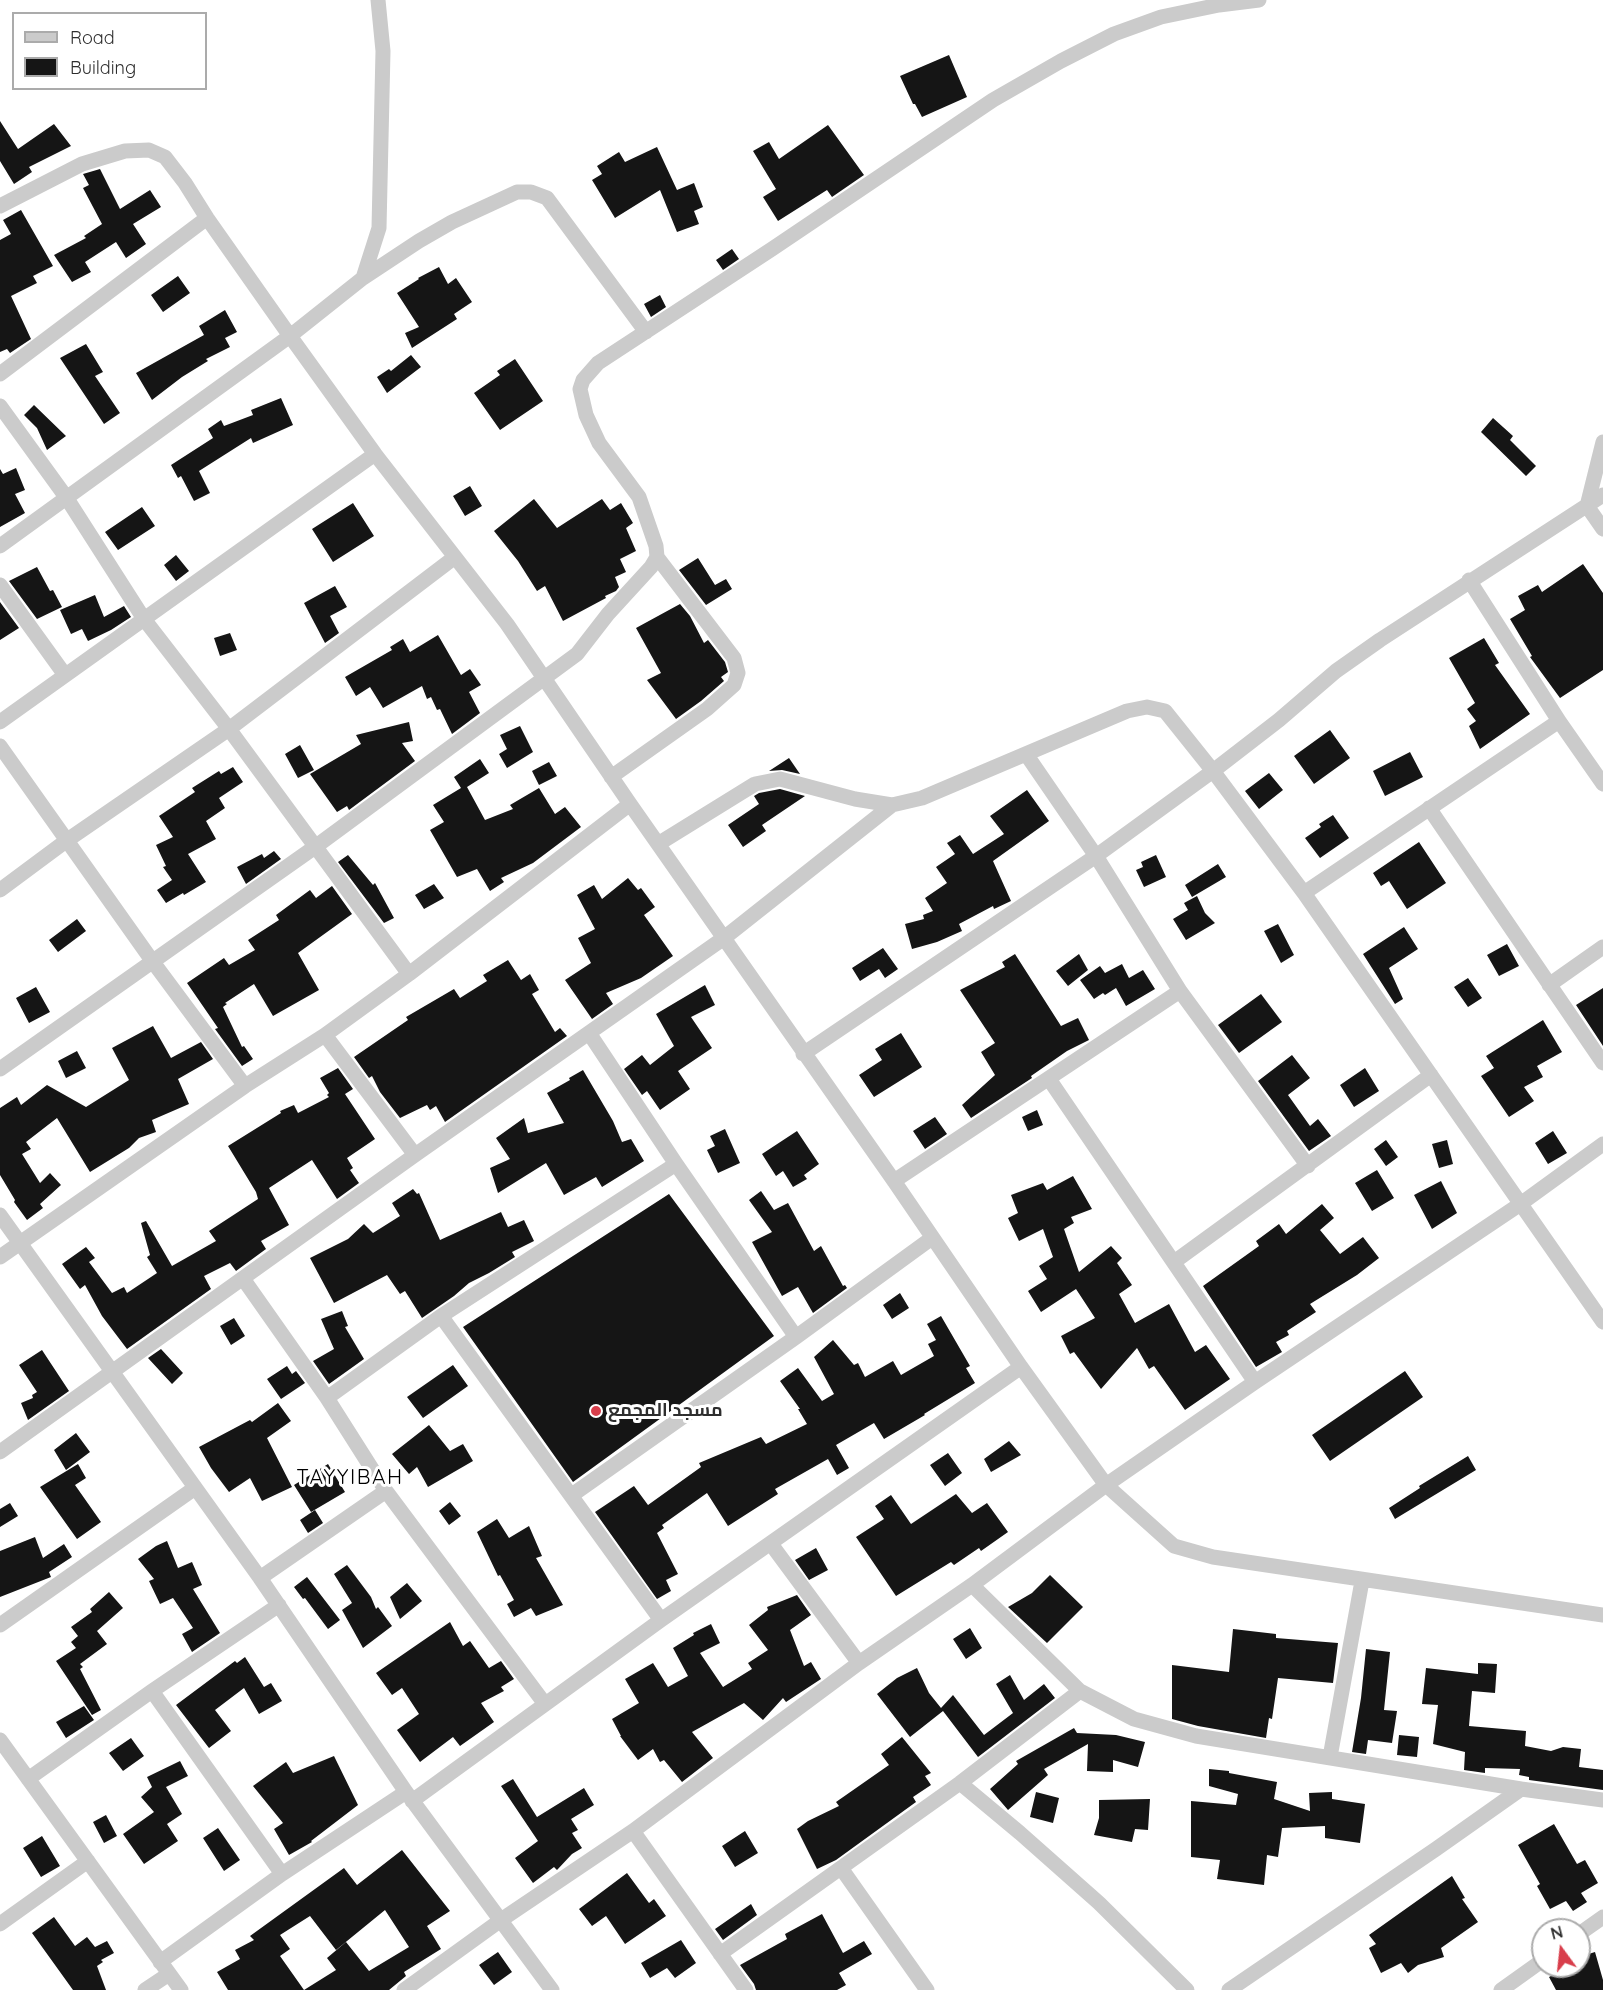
<!DOCTYPE html>
<html>
<head>
<meta charset="utf-8">
<style>
  body { margin:0 }
  #map { position:relative; width:1603px; height:1990px; overflow:hidden; background:#fff; font-family:Quicksand,sans-serif }
  canvas { display:block }
  .legend { position:absolute; left:12px; top:12px; width:195px; height:78px; box-sizing:border-box; background:#fff; border:2px solid #ababab; margin:0; padding:8px 10px; list-style:none; font-size:18px; color:#2e2e2e }
  .legend li { display:flex; align-items:center; gap:12px; height:30px }
  .legend b { width:30px; border:2px solid #ababab }
  .north { position:absolute; left:1531px; top:1918px; width:60px; height:60px; box-sizing:border-box; background:#fff; border:2px solid #ababab; border-radius:50%; rotate:345deg; font-size:16px; font-weight:700; line-height:24px; text-align:center; color:#2e2e2e }
  .north::after { content:''; display:block; margin:auto; width:21px; height:27px; background:#d83e4b; clip-path:polygon(50% 0,100% 100%,50% 72%,0 100%) }
</style>
</head>
<body>
<div id="map">
<canvas width="1603" height="1990"></canvas>
<ul class="legend">
<li><b style="height:8px;background:#cbcbcb"></b>Road</li>
<li><b style="height:16px;background:#151515"></b>Building</li>
</ul>
<div class="north">N</div>
</div>
<script>
const ctx = document.querySelector('canvas').getContext('2d');
ctx.lineJoin = 'round';
function fillPath(path, color) {
  ctx.fillStyle = color;
  ctx.fill(path, 'evenodd');
}
function toPath(rows) {
  const path = new Path2D();
  for (const r of rows) {
    path.moveTo(r[0], r[1]);
    for (let i = 2; i < r.length; i += 2) path.lineTo(r[i], r[i + 1]);
  }
  return path;
}
function strokePath(path, color, width, dash) {
  ctx.strokeStyle = color;
  ctx.lineWidth = width;
  ctx.lineCap = dash ? 'butt' : 'round';
  ctx.setLineDash(dash || []);
  ctx.stroke(path);
}
function drawText(font, color, halo, rows, align = 'center') {
  ctx.font = font + ' Quicksand,Cairo,sans-serif';
  ctx.lineWidth = 6;
  ctx.setLineDash([]);
  ctx.textBaseline = 'middle';
  ctx.strokeStyle = halo;
  ctx.fillStyle = color;
  for (const [text, x, y, turn = 0] of rows) {
    ctx.save();
    ctx.translate(x, y);
    ctx.rotate((+turn || 0) * Math.PI / 180);
    ctx.textAlign = isNaN(turn) ? turn : align;
    if (halo) ctx.strokeText(text, 0, 0);
    ctx.fillText(text, 0, 0);
    ctx.restore();
  }
}
const building = toPath([
  [949,55,967,97,922,117,915,104,913,104,900,76],
  [0,121,18,149,54,124,71,146,29,167,32,172,14,184,0,161],
  [828,125,864,175,832,197,827,190,778,221,763,197,776,189,753,151,769,142,779,159],
  [657,147,677,190,694,183,703,207,694,211,699,224,677,232,660,190,615,218,592,180,602,174,597,166,619,152,625,162],
  [100,169,120,209,150,190,161,207,133,224,146,244,126,258,116,242,85,262,91,272,72,282,54,255,86,238,84,236,102,224,83,188,89,185,83,174],
  [21,210,53,266,33,276,37,283,11,296,31,339,10,353,7,349,0,352,0,240,11,234,3,220],
  [732,249,739,259,723,270,716,260],
  [439,267,448,284,456,278,472,302,454,314,457,319,412,348,405,333,419,327,397,293,419,279,418,278],
  [178,276,190,293,163,312,151,295],
  [660,295,666,307,651,317,644,304],
  [225,310,237,332,225,338,230,347,206,359,208,361,182,377,152,400,136,373,204,335,199,326],
  [86,344,103,372,95,376,120,413,104,424,60,358],
  [411,355,421,367,387,393,377,377,389,369,391,371],
  [515,359,543,401,500,430,474,393,500,375,497,371],
  [281,398,293,425,253,443,251,438,199,471,210,493,194,501,181,476,178,478,171,465,213,438,208,429,221,420,224,426,253,415,251,410],
  [34,405,66,436,47,450,37,428,24,415],
  [1493,418,1513,436,1510,440,1536,466,1526,476,1481,432],
  [16,468,25,490,15,494,25,513,0,527,0,469,3,474],
  [470,486,482,506,465,516,453,496],
  [534,499,557,528,602,499,610,510,621,503,633,523,626,528,636,551,620,559,626,572,615,577,619,587,616,591,605,596,606,598,563,621,545,586,537,591,518,561,494,531],
  [353,503,374,536,333,562,312,529],
  [142,507,155,526,118,550,105,532],
  [176,555,189,571,176,581,164,565],
  [698,558,715,585,726,579,732,589,706,605,679,570],
  [1583,564,1603,593,1603,670,1560,698,1530,657,1532,656,1510,619,1525,610,1518,596,1538,585,1542,592],
  [37,567,50,591,53,590,62,607,37,619,9,581],
  [335,586,347,607,330,616,339,633,325,643,304,603],
  [95,595,104,617,124,606,131,617,111,630,88,641,82,629,71,634,60,610],
  [0,602,19,628,0,640],
  [680,604,690,616,704,643,708,640,725,662,728,672,721,677,724,681,701,701,676,719,647,680,661,673,636,628],
  [230,633,237,650,220,656,214,638],
  [438,635,461,675,470,669,481,685,469,692,480,713,452,734,440,709,437,710,431,697,427,699,422,686,383,708,370,687,356,696,345,677,392,650,390,647,403,639,410,652],
  [1484,638,1499,663,1495,665,1530,714,1480,749,1469,726,1476,721,1467,709,1475,703,1449,658],
  [409,722,413,741,402,743,415,761,349,810,347,806,337,812,310,774,361,744,356,735],
  [520,726,533,752,507,768,499,754,507,749,500,735],
  [1330,730,1350,758,1314,784,1294,756],
  [300,745,314,770,298,778,285,754],
  [1410,752,1423,777,1385,796,1373,771],
  [789,758,800,774,782,770,769,771],
  [480,759,489,773,467,787,485,820,513,809,510,805,539,788,555,814,565,807,581,827,533,863,501,878,504,882,490,891,477,869,457,877,430,830,444,822,433,805,461,788,454,777],
  [549,762,557,776,539,785,532,771],
  [233,767,243,782,219,798,225,808,206,821,216,839,188,854,206,882,184,895,183,893,166,903,157,890,172,880,163,867,166,866,156,845,173,837,159,816,195,792,192,788,219,771,221,774],
  [1269,773,1283,790,1259,809,1245,791],
  [780,789,805,796,762,825,766,831,743,847,728,825,759,804,754,796,759,793],
  [1027,790,1049,821,993,861,1011,901,994,909,993,906,959,924,962,931,937,942,912,949,905,924,924,919,923,915,933,911,925,898,947,883,936,867,955,854,947,843,960,835,973,854,1004,834,990,816],
  [1333,815,1349,838,1320,858,1305,838,1321,827,1319,824],
  [1419,842,1446,883,1407,909,1389,881,1381,886,1373,873],
  [274,851,281,859,246,884,237,867,262,854,264,858],
  [348,855,373,885,375,883,394,918,384,923,338,862],
  [1156,855,1166,877,1144,887,1136,870,1143,867,1141,862],
  [1218,864,1226,877,1192,897,1185,885],
  [628,878,638,890,641,888,655,907,644,915,673,956,641,978,606,993,613,1004,592,1019,565,980,591,963,578,938,595,929,577,895,594,885,602,899],
  [434,884,444,898,424,909,415,895],
  [332,886,352,914,298,953,319,990,273,1016,254,984,225,1003,227,1004,223,1007,242,1047,244,1046,253,1059,242,1066,215,1029,218,1028,187,983,224,958,229,965,255,950,248,940,279,920,276,915,310,890,316,898],
  [1197,896,1205,913,1215,923,1186,940,1173,919,1188,910,1184,903],
  [77,919,86,931,58,952,49,940],
  [1278,924,1294,955,1281,963,1264,931],
  [1404,927,1418,949,1389,968,1403,999,1395,1004,1363,954],
  [1507,944,1519,966,1499,976,1487,955],
  [883,948,898,969,885,978,879,969,860,981,852,968],
  [1015,954,1061,1026,1078,1018,1089,1040,1067,1051,1031,1076,1032,1078,971,1118,962,1105,995,1075,981,1052,995,1043,960,990,1005,967,1002,962],
  [1079,954,1088,970,1068,986,1056,971],
  [508,960,521,980,530,974,539,990,532,994,555,1032,560,1028,567,1036,445,1122,436,1106,430,1110,427,1105,400,1118,380,1092,372,1076,369,1078,354,1057,408,1020,406,1017,454,989,460,998,487,981,483,975],
  [1122,964,1129,978,1143,970,1155,989,1126,1006,1116,988,1105,995,1103,993,1094,999,1080,980,1100,966,1105,973],
  [1468,978,1482,998,1468,1007,1454,987],
  [705,985,715,1005,691,1017,712,1048,678,1071,690,1089,660,1110,647,1091,642,1095,624,1069,642,1055,650,1065,674,1046,656,1014],
  [36,987,50,1012,29,1023,16,998],
  [1603,988,1603,1046,1576,1005],
  [1261,994,1282,1022,1239,1053,1218,1025],
  [1543,1020,1562,1052,1537,1066,1543,1077,1524,1087,1534,1101,1509,1117,1481,1076,1494,1068,1486,1056],
  [153,1026,171,1058,201,1042,213,1059,178,1079,189,1104,152,1120,156,1132,139,1138,129,1148,90,1172,57,1118,26,1142,31,1149,22,1154,40,1183,50,1173,61,1185,40,1204,43,1208,27,1220,14,1202,15,1200,0,1175,0,1108,17,1097,21,1105,47,1085,86,1107,129,1080,112,1048],
  [901,1033,922,1067,874,1097,859,1075,882,1060,875,1049],
  [77,1051,86,1068,66,1078,58,1061],
  [1292,1055,1310,1078,1288,1095,1310,1126,1318,1119,1331,1136,1309,1151,1258,1081],
  [338,1068,353,1089,345,1094,375,1139,347,1158,353,1168,350,1170,359,1183,337,1199,312,1160,269,1188,289,1225,261,1241,266,1249,236,1271,230,1263,204,1276,211,1289,127,1349,102,1316,85,1285,80,1289,62,1264,86,1247,95,1258,89,1262,112,1293,124,1287,127,1293,157,1273,147,1257,150,1255,141,1223,146,1221,172,1266,216,1241,209,1231,258,1199,256,1192,228,1146,281,1113,280,1111,294,1105,298,1113,329,1097,327,1095,329,1093,320,1078],
  [1365,1068,1379,1091,1354,1107,1340,1085],
  [583,1070,613,1121,622,1142,631,1139,644,1161,602,1187,596,1177,564,1195,546,1163,498,1193,490,1168,510,1159,496,1138,524,1118,528,1133,564,1123,547,1093,570,1080,569,1078],
  [1037,1110,1043,1125,1028,1131,1022,1117],
  [935,1117,947,1134,925,1149,913,1131],
  [725,1129,740,1163,718,1173,707,1150,715,1146,710,1136],
  [797,1131,819,1164,804,1175,807,1179,793,1187,783,1171,776,1176,762,1154],
  [1553,1131,1567,1153,1548,1164,1535,1143],
  [1386,1140,1398,1157,1386,1166,1374,1149],
  [1447,1140,1453,1164,1439,1168,1432,1144],
  [1377,1170,1394,1198,1372,1211,1355,1183],
  [1073,1176,1092,1209,1071,1217,1074,1223,1064,1229,1079,1272,1111,1246,1122,1258,1117,1263,1132,1285,1119,1294,1135,1323,1169,1304,1195,1352,1206,1345,1230,1379,1185,1410,1154,1366,1149,1369,1137,1348,1101,1389,1074,1352,1070,1354,1061,1336,1095,1318,1076,1289,1041,1312,1028,1291,1047,1279,1039,1266,1053,1257,1043,1229,1019,1241,1008,1218,1018,1213,1011,1195,1043,1183,1047,1190],
  [1441,1181,1457,1213,1432,1229,1414,1195],
  [413,1189,417,1194,419,1193,440,1240,501,1212,508,1227,524,1220,534,1241,512,1252,515,1257,489,1273,469,1283,454,1296,422,1318,405,1291,400,1294,387,1275,334,1303,310,1258,348,1239,364,1224,373,1233,400,1216,392,1203],
  [761,1191,774,1210,788,1203,814,1251,821,1246,843,1286,845,1285,847,1288,813,1313,798,1287,782,1296,752,1242,772,1232,749,1200],
  [669,1194,774,1336,573,1482,463,1327],
  [1322,1204,1334,1218,1320,1230,1340,1254,1363,1237,1379,1258,1357,1275,1310,1304,1316,1312,1287,1331,1289,1335,1276,1342,1282,1352,1256,1367,1203,1286,1259,1246,1256,1241,1279,1224,1286,1234],
  [900,1293,909,1308,892,1319,883,1305],
  [342,1311,348,1326,345,1327,364,1359,329,1384,313,1361,334,1349,321,1319],
  [941,1316,970,1366,966,1368,975,1383,924,1414,925,1415,884,1439,874,1423,836,1445,849,1468,837,1475,828,1459,775,1489,778,1494,728,1526,707,1493,662,1525,664,1528,657,1533,678,1574,666,1580,671,1591,657,1599,595,1512,634,1486,648,1505,701,1467,699,1463,761,1437,766,1444,807,1424,798,1409,800,1409,780,1381,798,1368,822,1401,834,1394,814,1357,833,1340,854,1365,858,1363,865,1377,893,1361,901,1375,934,1356,928,1344,936,1340,927,1324],
  [234,1318,245,1336,231,1345,220,1326],
  [161,1349,183,1373,172,1384,148,1358],
  [42,1350,69,1391,28,1420,21,1403,33,1398,32,1395,37,1392,19,1365],
  [453,1365,468,1386,423,1418,407,1397],
  [287,1366,292,1374,296,1371,305,1383,281,1399,267,1379],
  [1405,1371,1423,1397,1330,1461,1312,1435],
  [278,1403,291,1421,267,1438,292,1487,262,1501,250,1478,229,1492,211,1468,199,1447,250,1420,252,1422],
  [429,1425,450,1451,463,1444,473,1461,428,1487,417,1467,409,1474,392,1454],
  [76,1433,90,1452,66,1470,54,1450],
  [1009,1441,1021,1455,991,1472,984,1459],
  [948,1453,962,1473,945,1486,930,1465],
  [1468,1456,1476,1470,1395,1519,1389,1508,1420,1488,1419,1486],
  [78,1464,86,1478,75,1485,101,1522,77,1539,40,1487],
  [328,1464,345,1492,311,1512,294,1485],
  [956,1494,972,1513,987,1503,1008,1532,981,1551,979,1548,954,1565,951,1562,896,1596,856,1537,884,1519,875,1506,891,1495,911,1524],
  [450,1502,461,1516,449,1525,439,1511],
  [10,1503,18,1516,0,1527,0,1509],
  [315,1510,323,1523,308,1533,300,1520],
  [497,1519,509,1538,529,1526,542,1556,536,1558,563,1605,536,1616,531,1608,514,1617,507,1604,514,1600,500,1575,498,1576,477,1532],
  [35,1537,43,1558,64,1544,72,1557,49,1572,51,1577,0,1597,0,1551],
  [167,1541,178,1568,192,1562,202,1585,193,1589,220,1633,192,1652,182,1634,193,1628,173,1598,160,1604,149,1581,154,1579,138,1559,156,1546],
  [816,1548,828,1570,809,1580,795,1560],
  [347,1565,371,1597,376,1609,378,1607,392,1626,363,1648,342,1610,352,1603,334,1574],
  [1050,1575,1083,1607,1047,1643,1008,1607,1032,1593],
  [307,1577,340,1620,328,1629,305,1598,303,1599,294,1587],
  [407,1583,422,1601,400,1619,390,1597],
  [109,1592,123,1608,97,1631,107,1644,80,1664,83,1667,80,1669,101,1710,92,1715,56,1661,76,1648,71,1642,78,1636,71,1627,92,1612,90,1609],
  [797,1595,811,1615,790,1630,804,1666,811,1662,821,1679,786,1702,783,1698,763,1720,744,1703,692,1732,713,1758,682,1782,664,1760,660,1762,653,1749,638,1760,620,1736,621,1736,612,1719,639,1703,625,1679,653,1663,668,1687,688,1676,673,1648,694,1635,693,1633,711,1624,720,1643,700,1653,723,1687,752,1669,748,1663,768,1650,749,1625,768,1610,767,1607],
  [450,1622,463,1646,470,1641,489,1668,501,1661,514,1679,501,1687,504,1691,481,1703,494,1722,460,1746,453,1737,420,1762,397,1730,419,1714,402,1688,392,1695,376,1673],
  [970,1628,982,1648,966,1659,953,1639],
  [1233,1629,1276,1634,1276,1638,1338,1643,1333,1683,1278,1678,1272,1719,1269,1718,1266,1738,1198,1726,1172,1719,1172,1665,1229,1672],
  [1366,1649,1390,1652,1384,1710,1397,1711,1392,1743,1368,1740,1366,1754,1352,1752,1361,1698],
  [245,1657,264,1687,271,1683,282,1701,259,1714,244,1688,215,1710,231,1731,209,1748,176,1705,235,1661,237,1663],
  [1478,1663,1497,1664,1495,1693,1472,1691,1469,1726,1526,1731,1525,1746,1551,1751,1563,1747,1581,1749,1579,1767,1603,1770,1603,1790,1529,1780,1529,1777,1519,1775,1520,1769,1485,1768,1485,1773,1464,1770,1465,1752,1433,1744,1438,1705,1422,1704,1426,1668,1478,1674],
  [917,1668,929,1693,941,1708,953,1695,984,1735,1013,1713,996,1684,1010,1675,1024,1700,1044,1684,1055,1698,978,1757,943,1711,910,1737,877,1694,897,1678],
  [84,1706,94,1720,66,1738,56,1722],
  [1074,1728,1077,1733,1116,1735,1145,1742,1138,1767,1113,1760,1113,1772,1087,1771,1088,1744,1044,1769,1048,1775,1008,1810,990,1789,1018,1764,1016,1761],
  [1399,1735,1419,1737,1417,1757,1397,1755],
  [902,1737,931,1773,925,1776,931,1785,913,1797,916,1802,836,1860,817,1869,797,1829,808,1821,839,1806,836,1802,889,1765,881,1754],
  [131,1738,144,1756,123,1771,109,1753],
  [334,1756,358,1805,311,1841,312,1842,289,1855,274,1829,283,1823,253,1786,286,1762,293,1773],
  [180,1761,188,1776,166,1787,182,1814,167,1824,178,1841,144,1864,123,1834,154,1812,141,1797,152,1787,147,1777],
  [1209,1769,1229,1771,1229,1773,1277,1782,1274,1799,1310,1811,1309,1793,1332,1792,1332,1799,1365,1804,1360,1843,1325,1838,1325,1826,1282,1828,1278,1857,1267,1855,1264,1885,1217,1879,1220,1860,1191,1857,1191,1801,1236,1805,1238,1794,1209,1786],
  [513,1779,537,1817,584,1788,594,1805,571,1819,578,1830,572,1833,582,1848,572,1854,557,1870,554,1867,533,1883,515,1858,538,1841,501,1786],
  [1036,1792,1059,1798,1053,1823,1030,1817],
  [1150,1799,1148,1830,1135,1829,1132,1842,1094,1835,1099,1818,1099,1800],
  [106,1815,117,1836,104,1843,93,1822],
  [1554,1824,1577,1864,1585,1860,1598,1883,1581,1893,1587,1902,1573,1911,1566,1901,1550,1909,1537,1886,1540,1884,1518,1845],
  [218,1828,240,1860,224,1871,203,1838],
  [745,1831,758,1853,735,1867,722,1846],
  [42,1836,60,1866,41,1877,23,1848],
  [402,1850,450,1911,427,1926,441,1949,404,1972,406,1976,389,1990,304,1990,336,1970,327,1958,346,1942,369,1971,409,1947,385,1910,336,1950,310,1916,280,1935,290,1949,280,1956,304,1990,228,1990,217,1972,240,1959,235,1950,254,1940,250,1936,344,1868,357,1885],
  [627,1873,649,1903,654,1899,666,1916,625,1944,606,1916,592,1926,579,1909],
  [1452,1876,1465,1898,1462,1899,1478,1922,1441,1948,1444,1957,1418,1965,1408,1973,1401,1963,1381,1973,1369,1948,1376,1944,1369,1935],
  [751,1904,757,1915,723,1940,715,1929],
  [822,1914,843,1953,864,1941,872,1954,839,1973,846,1985,837,1990,756,1990,754,1984,740,1965,787,1939,785,1934],
  [54,1917,75,1946,87,1937,95,1947,107,1941,114,1953,101,1960,103,1962,97,1966,106,1990,73,1990,32,1933],
  [681,1940,696,1963,675,1978,667,1968,650,1978,641,1963],
  [498,1952,512,1972,494,1985,479,1965],
  [1595,1952,1603,1980,1603,1990,1556,1990,1549,1977,1569,1966,1579,1966,1579,1957]
]);
const minor = toPath([
  [0,206,82,164,125,151,149,150,165,157,185,183,207,218,290,336,375,454,507,624,630,804,894,1181,1021,1367,1106,1485,1174,1546,1213,1557,1603,1615],
  [363,278,379,228,383,51,378,0],
  [0,374,207,218],
  [0,406,66,497,144,619,229,729,409,974],
  [1603,442,1587,506,1603,529],
  [0,546,290,336,363,278,419,241,452,222,517,192,531,192,547,198,646,332],
  [1469,580,1559,721,1603,784],
  [0,585,65,675],
  [0,722,375,454],
  [0,746,153,962,245,1086],
  [1026,754,1096,856,1180,991,1308,1166],
  [611,777,707,709,734,685,738,673,734,658,657,557],
  [1429,808,1603,1063],
  [658,844,755,784,780,779,855,799,892,805,922,798,1127,711,1147,707,1165,711,1213,771,1304,893,1603,1322],
  [0,890,66,841,229,729,455,557],
  [1304,893,1559,721],
  [1549,985,1603,947],
  [589,1033,676,1164,796,1337],
  [325,1035,415,1155],
  [803,1054,1096,856,1213,771,1279,720,1336,671,1380,640,1603,495],
  [0,1069,315,847,577,654,608,614,651,567,657,557,656,546,639,497,599,443,586,415,580,389,583,380,598,363,772,249,993,100,1061,61,1114,34,1161,17,1219,5,1259,0],
  [1049,1079,1255,1382],
  [894,1181,1180,991],
  [0,1215,260,1578,406,1792,552,1990],
  [0,1257,245,1086,325,1035,409,974,630,804],
  [1174,1262,1431,1075],
  [244,1280,327,1398,386,1491,545,1704],
  [441,1316,661,1620],
  [327,1398,441,1316,676,1164],
  [0,1452,415,1155,724,938,892,805],
  [572,1495,796,1337,932,1238],
  [771,1544,859,1663],
  [260,1578,386,1491],
  [972,1585,1080,1691,1134,1719,1196,1736,1521,1789,1603,1800],
  [0,1625,195,1488],
  [152,1691,282,1874],
  [0,1740,181,1990],
  [1330,1757,1362,1581],
  [28,1779,152,1691,279,1605],
  [960,1783,1020,1833,1099,1903,1187,1990],
  [412,1801,661,1620,1021,1367],
  [633,1831,746,1990],
  [841,1868,927,1990],
  [0,1924,88,1861],
  [1579,1934,1603,1917],
  [720,1954,960,1783,1080,1691],
  [160,1962,282,1874,406,1792],
  [145,1990,169,1974],
  [404,1990,501,1920,633,1831,859,1663,972,1585,1106,1485,1255,1382,1519,1205,1603,1144],
  [1229,1990,1436,1849,1521,1789],
  [1501,1990,1543,1960]
]);
const markers = [
  [596,1411,6,"#d83e4b"]
];
const poiNames = [
  ["مسجد المجمع",608,1411]
];
const quarterNames = [
  ["TAYYIBAH",350,1478]
];
fillPath(building, '#151515');
strokePath(minor, '#cbcbcb', 15);
for (const [x, y, r, color] of markers) {
  const dot = new Path2D();
  dot.arc(x, y, r, 0, 2 * Math.PI);
  ctx.fillStyle = color;
  ctx.fill(dot);
  strokePath(dot, '#fff', 2);
}
drawText('bold 18px', '#2e2e2e', '#fff', poiNames, 'left');
ctx.letterSpacing = '1.5px';
drawText('21px', '#000', '#fff', quarterNames);
ctx.letterSpacing = '0px';
</script>
</body>
</html>
